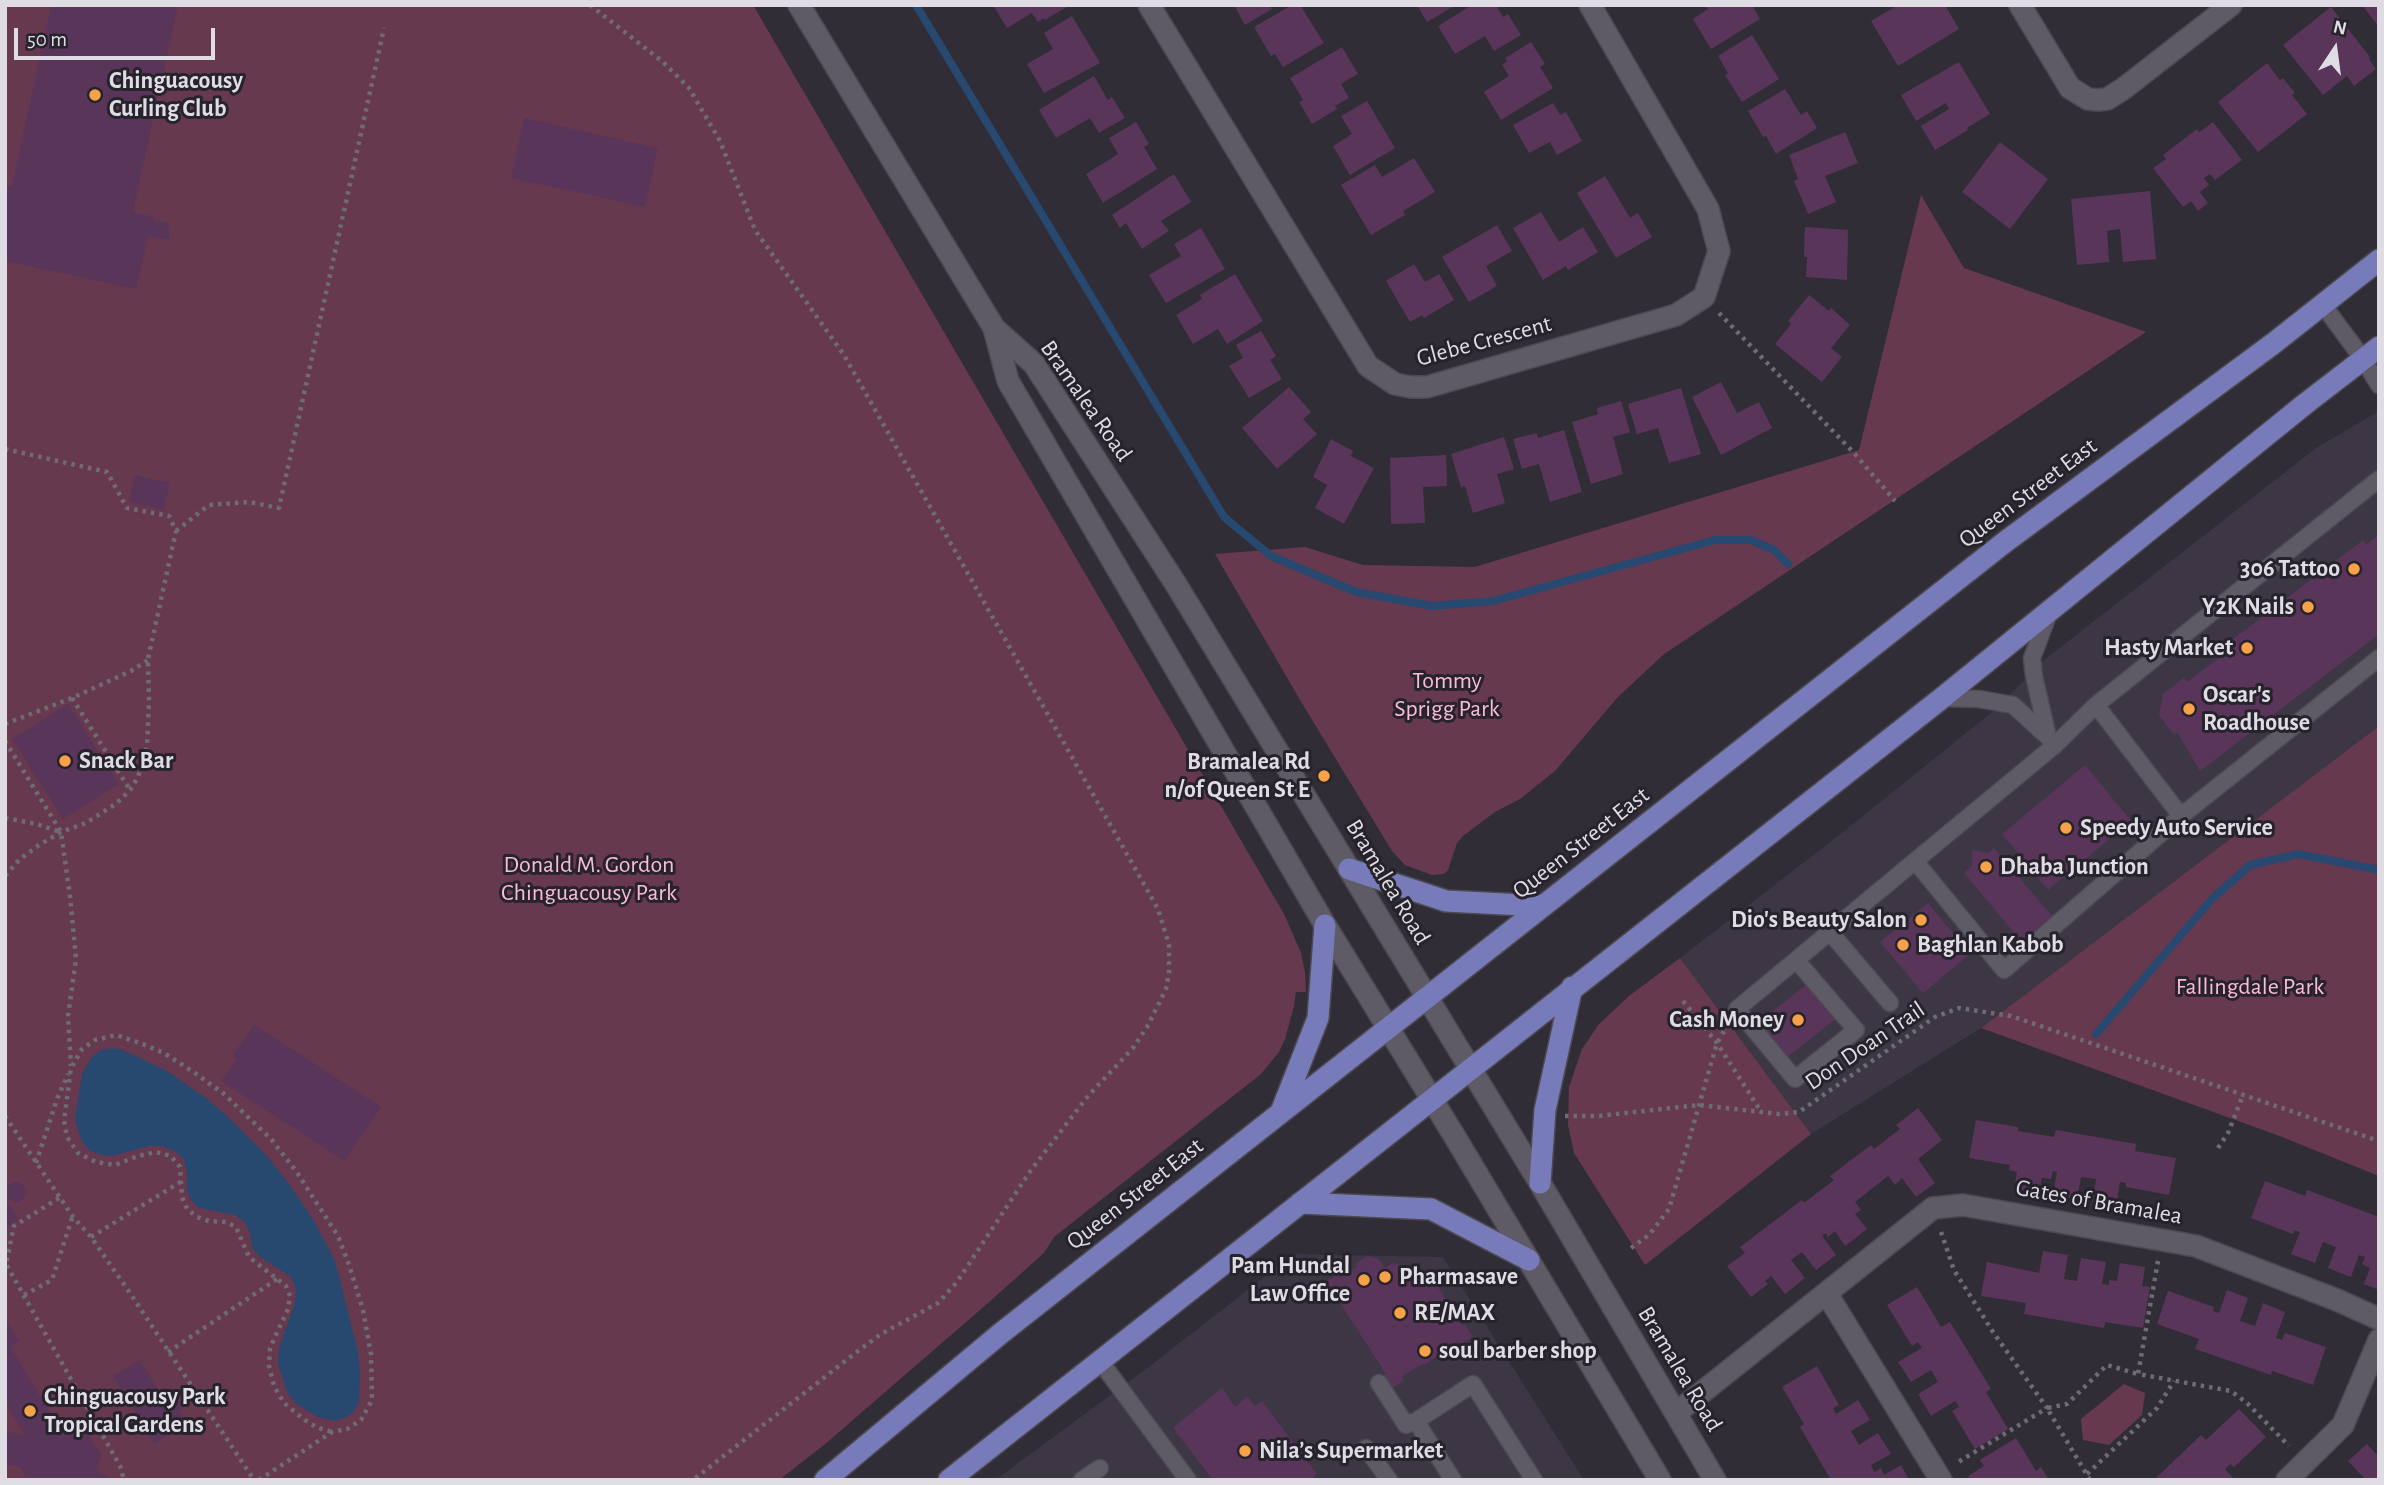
<!DOCTYPE html>
<html>
<head>
<meta charset="utf-8">
<style>
  body { margin:0 }
  #map { position:relative; width:2384px; height:1485px; overflow:hidden; background:#302d36; font-family:"Alegreya Sans",sans-serif }
  canvas { display:block }
  .frame { position:absolute; inset:0; border:7px solid #dfdde3; pointer-events:none }
  .north { position:absolute; left:2300px; top:14px; width:70px; height:70px; -webkit-text-stroke:5px #27232c; paint-order:stroke; rotate:13deg; font-size:19px; font-weight:700; line-height:28px; text-align:center; color:#dfdde3 }
  .north::after { content:''; display:block; margin:auto; width:24px; height:32px; background:#dfdde3; clip-path:polygon(50% 0,100% 100%,50% 72%,0 100%) }
  .scale { position:absolute; left:14px; top:28px; width:201px; height:32px; box-sizing:border-box; border:4px solid #dfdde3; border-top:0; padding-left:9px; font-size:21px; line-height:24px; white-space:nowrap; color:#dfdde3; -webkit-text-stroke:5px #27232c; paint-order:stroke }
</style>
</head>
<body>
<div id="map">
<canvas width="2384" height="1485"></canvas>
<div class="frame"></div>
<div class="north">N</div>
<div class="scale">50 m</div>
</div>
<script>
const ctx = document.querySelector('canvas').getContext('2d');
ctx.lineJoin = 'round';
function fillPath(path, color) {
  ctx.fillStyle = color;
  ctx.fill(path, 'evenodd');
}
function toPath(rows) {
  const path = new Path2D();
  for (const r of rows) {
    if (r.length === 3) {
      path.moveTo(r[0] + r[2], r[1]);
      path.arc(r[0], r[1], r[2], 0, 2 * Math.PI);
      continue;
    }
    path.moveTo(r[0], r[1]);
    for (let i = 2; i < r.length; i += 2) path.lineTo(r[i], r[i + 1]);
  }
  return path;
}
function strokePath(path, color, width, dash) {
  ctx.strokeStyle = color;
  ctx.lineWidth = width;
  ctx.lineCap = dash ? 'butt' : 'round';
  ctx.setLineDash(dash || []);
  ctx.stroke(path);
}
function drawText(font, color, halo, rows, align = 'center') {
  ctx.font = font + ' "Alegreya Sans",sans-serif';
  ctx.lineWidth = 6;
  ctx.setLineDash([]);
  ctx.textBaseline = 'middle';
  ctx.strokeStyle = halo;
  ctx.fillStyle = color;
  for (const [text, x, y, turn = 0] of rows) {
    ctx.save();
    ctx.translate(x, y);
    ctx.rotate((+turn || 0) * Math.PI / 180);
    ctx.textAlign = isNaN(turn) ? turn : align;
    if (halo) ctx.strokeText(text, 0, 0);
    ctx.fillText(text, 0, 0);
    ctx.restore();
  }
}
const built = toPath([
  [2379,411,2379,726,1981,1028,1811,1134,1680,958,1843,832,1992,712,2048,657,2316,448],
  [1294,1254,1443,1257,1584,1480,995,1480,1142,1372]
]);
const green = toPath([
  [5,5,753,5,1284,914,1301,953,1305,972,1306,992,1296,992,1294,1006,1285,1039,1279,1052,1261,1074,1054,1237,1044,1253,988,1303,824,1445,779,1480,5,1480],
  [1921,195,1964,268,2146,332,1664,654,1617,698,1555,771,1520,799,1495,812,1463,836,1457,843,1448,870,1444,874,1432,875,1405,865,1392,851,1303,705,1215,554,1305,547,1363,565,1475,567,1859,450],
  [2379,726,2379,1176,2277,1135,1981,1028],
  [1680,958,1811,1134,1645,1265,1574,1153,1568,1125,1569,1087,1582,1049,1599,1024,1629,996],
  [2124,1384,2145,1393,2142,1415,2109,1445,2083,1440,2081,1419]
]);
const water = toPath([
  [112,1048,123,1050,167,1071,206,1098,227,1116,267,1156,289,1184,314,1221,335,1261,358,1352,360,1372,359,1402,354,1411,347,1417,334,1421,318,1417,295,1403,287,1392,278,1363,279,1348,295,1303,296,1289,291,1277,260,1257,252,1248,250,1233,245,1222,235,1215,199,1208,191,1200,187,1190,187,1173,184,1159,176,1152,162,1146,149,1146,112,1156,102,1155,90,1151,82,1142,75,1119,82,1074,92,1057,101,1050]
]);
const stream = toPath([
  [916,5,1224,517,1271,556,1356,592,1432,606,1493,601,1715,540,1751,540,1774,550,1788,564],
  [2096,1034,2212,899,2250,865,2298,854,2379,870]
]);
const building = toPath([
  [51,5,178,5,133,212,154,217,153,220,169,223,168,231,170,232,169,240,148,236,136,289,5,261,5,185,12,186],
  [993,5,1070,5,1045,20,1044,18,1038,22,1032,13,1007,28],
  [1234,5,1269,5,1272,9,1245,25],
  [1292,5,1300,5,1324,43,1283,67,1275,54,1271,56,1254,27],
  [1417,5,1456,5,1427,22],
  [1472,5,1496,5,1503,17,1508,14,1521,35,1494,51,1485,36,1455,54,1438,26],
  [1705,5,1752,5,1760,19,1711,49,1693,19,1708,9],
  [1898,5,1945,5,1959,29,1898,66,1871,21],
  [2362,5,2379,5,2379,27],
  [2331,7,2370,57,2369,59,2376,69,2354,86,2347,76,2323,95,2283,45],
  [1072,16,1100,63,1044,93,1027,64,1053,49,1044,33],
  [1752,35,1779,79,1742,102,1725,75,1728,73,1718,56],
  [1531,42,1545,64,1540,67,1553,88,1501,120,1484,92,1509,76,1502,65,1507,61,1505,58],
  [1342,47,1358,74,1341,84,1349,98,1335,106,1337,109,1312,124,1299,102,1303,100,1290,78],
  [1959,62,1990,114,1967,128,1968,130,1935,150,1921,126,1949,109,1946,103,1916,121,1901,95],
  [2267,63,2280,80,2283,78,2295,93,2292,95,2307,114,2258,152,2218,102],
  [1094,76,1108,100,1112,97,1125,118,1099,133,1090,118,1056,138,1039,110],
  [1785,89,1801,115,1807,111,1817,128,1776,154,1766,136,1763,137,1748,111],
  [1367,101,1395,148,1350,175,1333,146,1352,134,1341,116],
  [1553,103,1560,115,1566,112,1582,141,1557,155,1550,142,1529,153,1513,125],
  [524,118,658,148,645,207,511,178],
  [1136,122,1149,144,1144,147,1157,169,1103,203,1086,174,1118,154,1109,138],
  [2213,122,2242,160,2215,180,2210,174,2204,178,2209,185,2200,192,2208,203,2198,211,2191,201,2183,207,2153,168,2166,159,2163,155,2197,129,2199,132],
  [1845,132,1858,163,1825,176,1836,202,1808,214,1794,181,1798,179,1789,155],
  [2000,142,2048,179,2010,229,1962,192],
  [1414,158,1435,192,1403,211,1405,215,1371,235,1341,185,1375,165,1382,177],
  [1174,174,1191,202,1161,221,1169,231,1142,249,1126,223,1120,228,1112,215],
  [1605,176,1630,218,1638,213,1652,237,1616,258,1577,193],
  [2150,191,2156,259,2123,262,2120,229,2107,231,2109,262,2077,265,2071,199],
  [1541,212,1559,242,1583,227,1598,252,1568,270,1566,266,1543,280,1513,228],
  [1497,225,1512,251,1486,266,1497,286,1469,302,1442,257],
  [1805,227,1848,230,1847,280,1806,277,1807,257,1804,257],
  [1201,228,1225,269,1166,303,1149,275,1181,256,1174,244],
  [1414,264,1425,282,1439,274,1454,300,1424,318,1422,315,1410,322,1386,281],
  [1235,274,1263,321,1227,344,1218,329,1193,344,1176,315,1202,299,1200,295],
  [1809,295,1829,311,1831,308,1850,325,1831,348,1842,357,1822,382,1775,344,1791,324,1788,321],
  [1261,331,1276,356,1270,360,1282,379,1249,398,1229,366,1243,358,1236,345],
  [1721,382,1737,413,1759,402,1772,428,1721,455,1692,397],
  [1289,387,1311,412,1303,419,1317,434,1277,469,1242,428],
  [1681,388,1701,454,1669,463,1658,428,1637,434,1628,404],
  [1621,401,1630,432,1613,437,1623,474,1591,484,1572,422,1598,414,1597,408],
  [1564,430,1582,492,1550,502,1539,464,1522,469,1513,439,1537,433,1538,438],
  [1504,437,1514,469,1497,474,1505,503,1473,513,1465,486,1461,487,1451,454],
  [1331,439,1353,451,1351,456,1374,468,1344,524,1315,508,1327,485,1313,477],
  [1446,455,1447,486,1423,487,1425,523,1391,524,1390,458],
  [135,475,170,483,164,510,129,502],
  [2379,535,2379,634,2200,771,2177,732,2174,735,2159,715,2163,694,2183,678,2187,682,2228,651,2224,646,2363,540,2366,545],
  [68,704,119,784,63,819,12,739],
  [2085,765,2131,821,2048,890,2002,834],
  [1994,848,2052,916,2022,942,1964,873,1972,866,1972,850,1988,853],
  [1928,903,1970,954,1923,993,1880,942],
  [1811,981,1838,1017,1786,1058,1758,1023],
  [254,1024,381,1107,344,1161,221,1081,237,1059,233,1055],
  [1918,1108,1942,1140,1918,1159,1935,1183,1916,1197,1902,1178,1895,1185,1888,1176,1855,1202,1861,1210,1855,1214,1867,1229,1845,1246,1835,1231,1828,1237,1826,1233,1822,1236,1836,1255,1816,1270,1802,1252,1791,1260,1805,1278,1785,1294,1771,1276,1765,1281,1768,1284,1751,1297,1727,1266,1745,1253,1740,1247,1802,1200,1804,1203,1834,1180,1830,1176,1871,1145,1874,1149,1900,1129,1896,1125],
  [1976,1120,2018,1127,2018,1131,2054,1137,2056,1130,2136,1144,2135,1151,2176,1158,2169,1195,2126,1187,2126,1183,2120,1182,2116,1206,2092,1202,2096,1179,2081,1177,2077,1199,2053,1195,2057,1172,2053,1171,2051,1179,2042,1178,2039,1193,2014,1189,2017,1172,2009,1170,2010,1165,1969,1158],
  [2265,1181,2305,1196,2307,1190,2379,1217,2379,1290,2364,1284,2370,1268,2362,1264,2365,1257,2359,1255,2351,1277,2328,1268,2336,1247,2323,1242,2315,1263,2291,1254,2300,1232,2294,1230,2293,1234,2251,1218],
  [16,1192,10],
  [5,1198,18,1220,5,1228],
  [2043,1251,2068,1255,2064,1279,2077,1281,2081,1258,2106,1262,2102,1284,2109,1285,2109,1280,2117,1281,2120,1263,2145,1267,2142,1286,2150,1287,2143,1328,2105,1322,2104,1328,2024,1314,2026,1303,1981,1296,1987,1262,2039,1273],
  [1367,1256,1379,1259,1385,1268,1392,1263,1407,1266,1410,1273,1418,1268,1431,1271,1439,1282,1436,1284,1463,1326,1465,1324,1473,1337,1460,1345,1458,1341,1426,1364,1423,1364,1402,1376,1404,1380,1392,1388,1384,1375,1386,1374,1335,1295,1333,1296,1325,1282,1338,1274,1340,1278,1357,1266,1355,1264],
  [1917,1287,1941,1327,1950,1322,1991,1389,1986,1392,2008,1429,1975,1449,1952,1411,1959,1407,1955,1401,1931,1416,1918,1394,1938,1382,1931,1370,1911,1382,1898,1362,1922,1348,1918,1342,1912,1346,1887,1305],
  [2227,1290,2248,1298,2240,1321,2255,1326,2263,1303,2285,1312,2276,1338,2282,1340,2285,1333,2326,1347,2313,1385,2272,1371,2271,1375,2195,1349,2199,1339,2157,1324,2168,1291,2214,1307,2213,1311,2219,1313],
  [5,1319,19,1341,10,1346,54,1419,84,1427,101,1455,97,1469,110,1480,27,1480,20,1467,5,1464,5,1431,26,1436,5,1403],
  [140,1360,159,1391,165,1387,174,1403,178,1400,183,1408,179,1411,187,1424,154,1444,113,1376],
  [1817,1366,1839,1405,1833,1408,1836,1414,1858,1400,1870,1420,1851,1431,1859,1445,1878,1433,1891,1454,1871,1465,1874,1472,1881,1468,1884,1475,1901,1465,1909,1480,1831,1480,1800,1427,1804,1424,1782,1387],
  [1222,1388,1235,1407,1247,1396,1255,1406,1262,1401,1317,1474,1310,1480,1213,1480,1173,1428],
  [2239,1409,2266,1437,2234,1467,2230,1464,2225,1469,2235,1480,2154,1480,2201,1435,2206,1440],
  [2016,1438,2036,1471,2041,1467,2049,1480,1971,1480,1968,1476,1984,1466,1980,1460],
  [2367,1444,2379,1457,2379,1480,2363,1480,2364,1478,2348,1461]
]);
const path = toPath([
  [590,5,663,62,689,88,720,141,755,230,844,355,1158,909,1169,945,1169,973,1166,989,1147,1027,1133,1048,1088,1096,1031,1170,957,1282,938,1303,881,1334,858,1351,693,1480],
  [1719,313,1855,454,1895,501],
  [5,449,107,472,127,508,169,516,176,531,148,659,149,701,147,747,138,777,130,790,117,803,86,823,61,832,39,845,19,860,5,876],
  [176,531,209,505,249,502,279,508,384,28],
  [72,698,130,790],
  [5,724,72,698,131,671,148,660],
  [5,741,61,832,70,896,76,959,68,1016,71,1066],
  [5,818,37,824,60,832],
  [1683,1001,1717,1043,1760,1110],
  [5,1116,73,1217,91,1237,130,1293,254,1480],
  [1565,1116,1598,1116,1699,1105,1779,1114,1799,1112,1935,1017,1959,1008,2011,1016,2379,1141],
  [2218,1148,2228,1133,2243,1095],
  [36,1163,57,1099,68,1074],
  [59,1198,14,1226,6,1264,120,1466,124,1480],
  [1941,1232,1954,1270,1993,1332,2047,1408,1955,1464],
  [91,1237,182,1181],
  [1631,1248,1649,1235,1669,1209,1717,1043,1727,1026],
  [2158,1261,2138,1374,2231,1391,2247,1403,2289,1446],
  [24,1295,52,1280,72,1218],
  [168,1352,277,1279],
  [2087,1474,2157,1408,2174,1381],
  [259,1480,332,1432,347,1429,361,1420,372,1400,371,1354,363,1310,349,1265,338,1236,296,1171,271,1139,224,1094,195,1073,164,1053,140,1043,116,1035,95,1040,82,1049,71,1068,64,1121,67,1137,78,1153,96,1162,115,1165,138,1156,156,1152,171,1156,180,1167,182,1197,187,1209,197,1217,209,1221,226,1222,236,1227,249,1257,286,1286,290,1296,288,1309,270,1348,269,1366,274,1386,284,1403,302,1418,316,1427,332,1432],
  [2090,1480,2047,1408,2067,1404,2107,1365,2138,1374]
]);
const lane = toPath([
  [2323,305,2363,359,2379,385],
  [1942,698,1979,699,2013,705,2048,737,2054,746],
  [2096,705,2181,816,2379,658],
  [2048,737,2034,676,2032,658,2049,613],
  [1915,861,2004,970,2181,816],
  [1830,932,1890,1003],
  [1796,960,1856,1030,1795,1079,1737,1009,1796,960,1915,861,2054,746,2096,705,2379,479],
  [1100,1361,1188,1480],
  [1379,1383,1406,1425,1416,1421],
  [1366,1448,1389,1480],
  [1082,1480,1100,1468],
  [1453,1480,1416,1421,1473,1384,1534,1480]
]);
const street = toPath([
  [1149,5,1368,366,1395,384,1411,387,1427,387,1676,315,1704,297,1719,251,1708,209,1590,5],
  [2020,5,2070,88,2088,99,2098,100,2107,99,2123,89,2231,5],
  [1827,1294,1941,1480],
  [1676,1413,1933,1208,1963,1205,2196,1246,2337,1300,2379,1319],
  [2287,1480,2343,1425,2379,1340]
]);
const secondary = toPath([
  [799,5,994,328,1008,381,1325,925,1455,1137,1660,1480],
  [994,328,1034,364,1177,586,1540,1183,1715,1480]
]);
const primary = toPath([
  [1349,869,1446,901,1543,906],
  [1281,1112,1318,1018,1325,925],
  [1540,1183,1545,1110,1572,987],
  [1300,1203,1431,1209,1529,1260],
  [825,1480,1000,1334,2005,542,2274,343,2379,260],
  [949,1480,1942,698,2305,404,2379,347]
]);
const markers = [
  [95,95,7,"#f7a248"],
  [2354,569,7,"#f7a248"],
  [2308,607,7,"#f7a248"],
  [2247,648,7,"#f7a248"],
  [2189,709,7,"#f7a248"],
  [65,761,7,"#f7a248"],
  [1324,776,7,"#f7a248"],
  [2066,828,7,"#f7a248"],
  [1986,867,7,"#f7a248"],
  [1921,920,7,"#f7a248"],
  [1903,945,7,"#f7a248"],
  [1798,1020,7,"#f7a248"],
  [1385,1277,7,"#f7a248"],
  [1364,1280,7,"#f7a248"],
  [1400,1313,7,"#f7a248"],
  [1425,1351,7,"#f7a248"],
  [30,1411,7,"#f7a248"],
  [1245,1451,7,"#f7a248"]
];
const poiNames = [
  ["Chinguacousy",109,81],
  ["Curling Club",109,109],
  ["306 Tattoo",2340,569,"right"],
  ["Y2K Nails",2294,607,"right"],
  ["Hasty Market",2233,648,"right"],
  ["Oscar's",2203,695],
  ["Roadhouse",2203,723],
  ["Snack Bar",79,761],
  ["Bramalea Rd",1310,762,"right"],
  ["n/of Queen St E",1310,790,"right"],
  ["Speedy Auto Service",2080,828],
  ["Dhaba Junction",2000,867],
  ["Dio's Beauty Salon",1907,920,"right"],
  ["Baghlan Kabob",1917,945],
  ["Cash Money",1784,1020,"right"],
  ["Pam Hundal",1350,1266,"right"],
  ["Law Office",1350,1294,"right"],
  ["Pharmasave",1399,1277],
  ["RE/MAX",1414,1313],
  ["soul barber shop",1439,1351],
  ["Chinguacousy Park",44,1397],
  ["Tropical Gardens",44,1425],
  ["Nila’s Supermarket",1259,1451]
];
const streetNames = [
  ["Glebe Crescent",1484,341,-15],
  ["Bramalea Road",1086,401,55],
  ["Queen Street East",2028,493,-37],
  ["Queen Street East",1581,843,-38],
  ["Bramalea Road",1388,882,59],
  ["Don Doan Trail",1865,1046,-34],
  ["Queen Street East",1135,1194,-38],
  ["Gates of Bramalea",2099,1202,10],
  ["Bramalea Road",1680,1369,59]
];
const parkNames = [
  ["Tommy",1447,681],
  ["Sprigg Park",1447,709],
  ["Donald M. Gordon",589,865],
  ["Chinguacousy Park",589,893],
  ["Fallingdale Park",2250,987]
];
fillPath(built, '#3c3645');
fillPath(green, '#67394f');
fillPath(water, '#27486f');
strokePath(stream, '#27486f', 8);
fillPath(building, '#5a355a');
strokePath(lane, '#4c4951', 19);
strokePath(street, '#4c4951', 24);
strokePath(secondary, '#4c4951', 24);
strokePath(primary, '#4c4951', 24);
strokePath(path, '#6e6b73', 4.5, [3.5, 5]);
strokePath(lane, '#5f5b66', 16);
strokePath(street, '#5f5b66', 21);
strokePath(secondary, '#5f5b66', 21);
strokePath(primary, '#787bb9', 21);
for (const [x, y, r, color] of markers) {
  const dot = new Path2D();
  dot.arc(x, y, r, 0, 2 * Math.PI);
  ctx.fillStyle = color;
  ctx.fill(dot);
  strokePath(dot, '#27232c', 2.5);
}
drawText('bold 24px', '#dfdde3', '#27232c', poiNames, 'left');
drawText('24px', '#dfdde3', '#27232c', streetNames);
drawText('24px', '#fdbbd8', '#27232c', parkNames);
</script>
</body>
</html>
